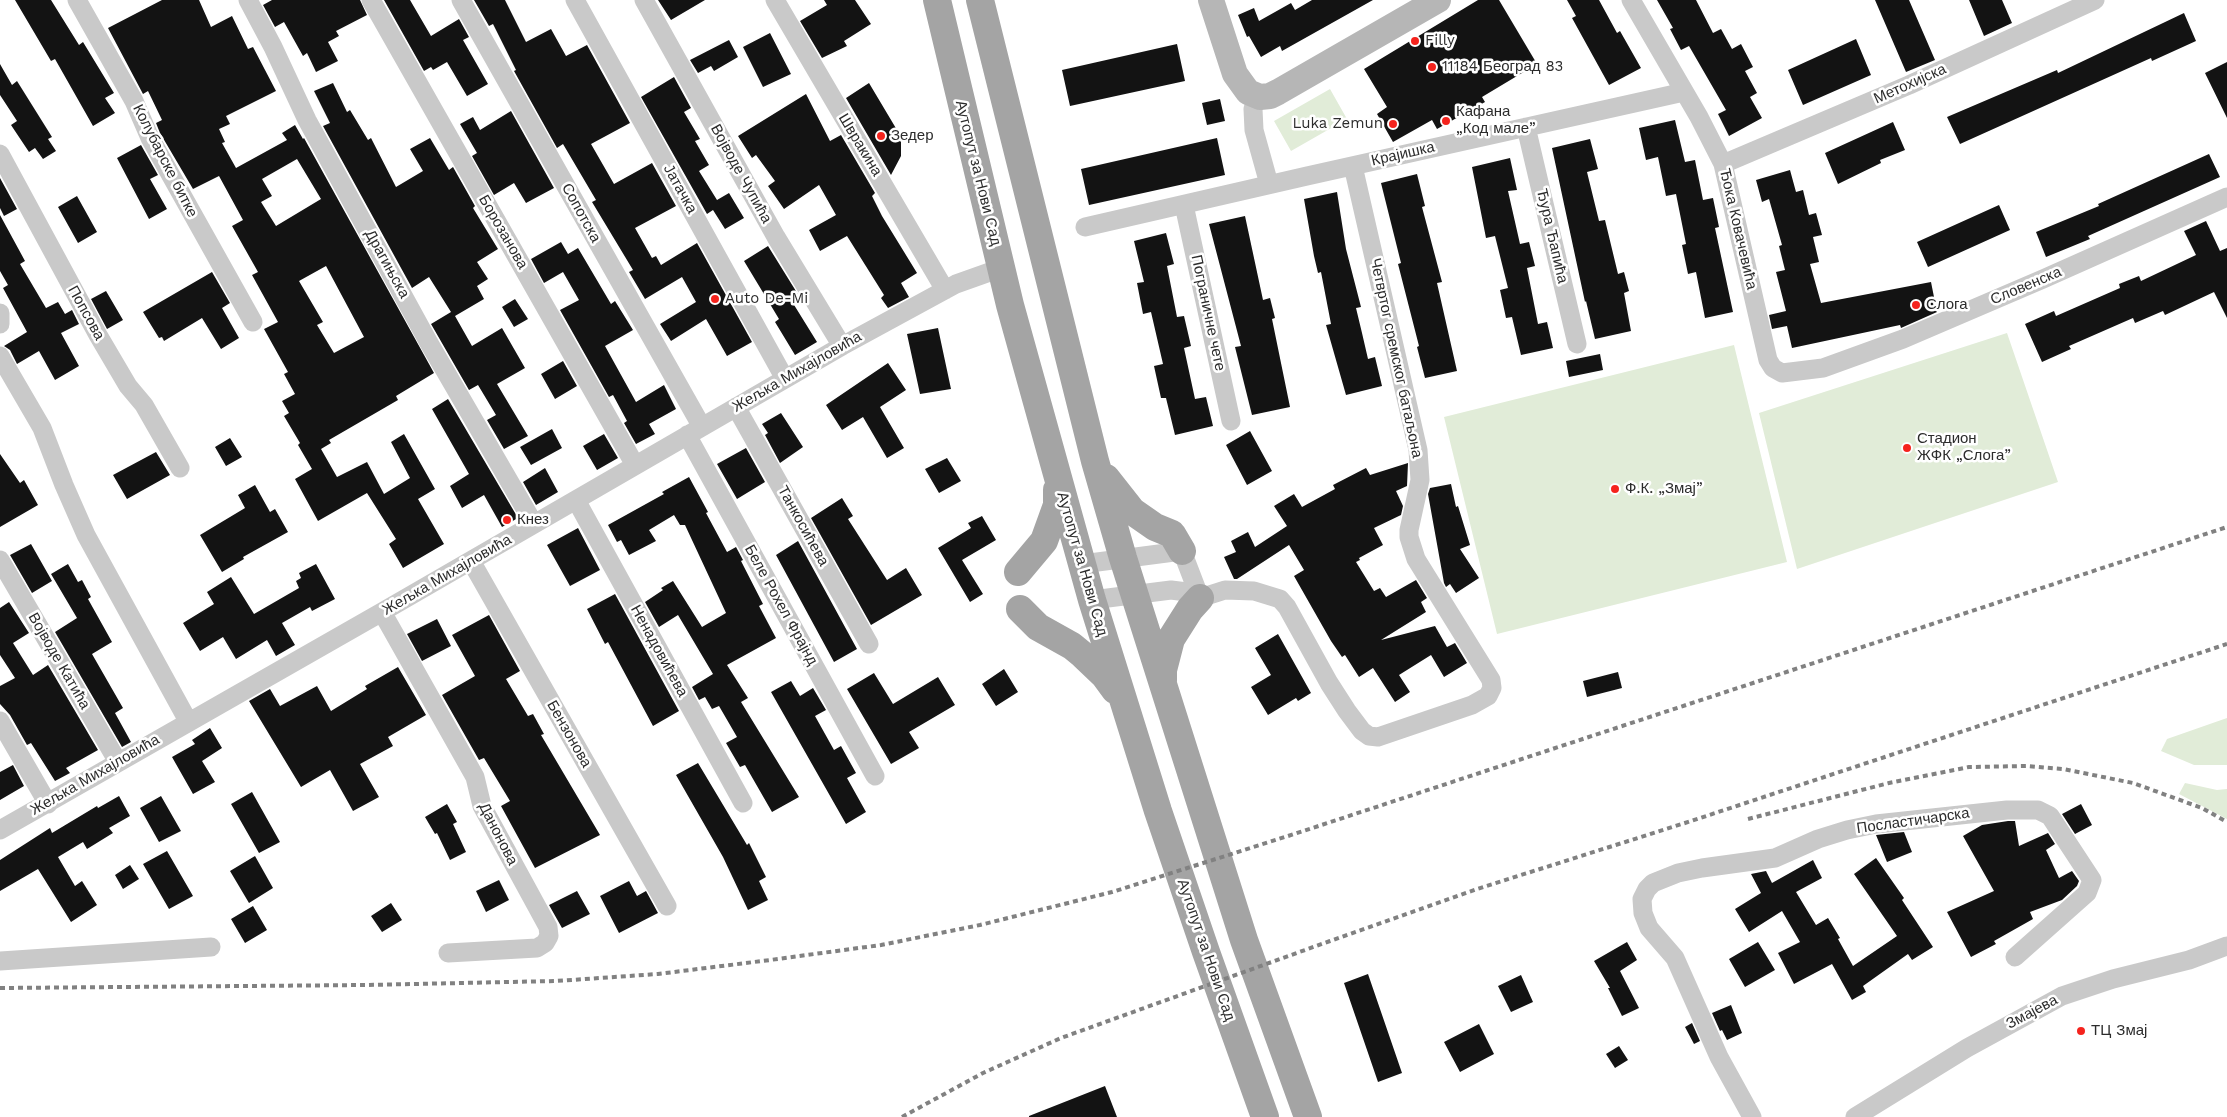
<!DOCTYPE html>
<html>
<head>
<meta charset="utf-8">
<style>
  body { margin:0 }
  canvas { display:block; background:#fff }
</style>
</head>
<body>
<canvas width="2227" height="1117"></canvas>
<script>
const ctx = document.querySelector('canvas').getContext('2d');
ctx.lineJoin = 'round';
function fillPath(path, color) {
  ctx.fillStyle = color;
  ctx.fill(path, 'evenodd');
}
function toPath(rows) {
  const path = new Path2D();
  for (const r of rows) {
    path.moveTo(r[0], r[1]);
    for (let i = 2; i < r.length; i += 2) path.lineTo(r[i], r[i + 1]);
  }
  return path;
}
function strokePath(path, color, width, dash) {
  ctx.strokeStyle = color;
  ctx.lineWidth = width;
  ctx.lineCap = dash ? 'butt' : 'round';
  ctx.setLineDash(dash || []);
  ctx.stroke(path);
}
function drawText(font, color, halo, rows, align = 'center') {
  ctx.font = font + ' "Work Sans",sans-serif';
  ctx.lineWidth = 5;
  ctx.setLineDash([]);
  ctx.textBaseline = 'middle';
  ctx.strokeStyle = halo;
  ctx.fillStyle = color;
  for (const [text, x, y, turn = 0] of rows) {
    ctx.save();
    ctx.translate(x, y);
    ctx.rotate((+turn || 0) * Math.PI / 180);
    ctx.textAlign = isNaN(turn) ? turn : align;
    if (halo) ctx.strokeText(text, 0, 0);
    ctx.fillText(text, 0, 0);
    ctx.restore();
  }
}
const green = toPath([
  [1330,89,1347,119,1291,151,1274,121],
  [2007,333,2058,482,1797,569,1759,413],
  [1734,345,1787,562,1497,634,1444,417],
  [2227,718,2227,765,2194,765,2161,751,2167,739],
  [2185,783,2217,790,2227,789,2227,819,2179,794]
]);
const building = toPath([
  [15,0,51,0,79,45,83,42,114,93,105,98,115,113,93,126,55,59,51,61],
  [162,0,199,0,211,27,232,16,248,49,253,47,276,91,226,116,230,124,219,129,225,142,222,143,236,168,287,140,282,133,295,125,303,139,304,138,434,373,396,396,398,400,329,440,331,443,321,449,337,477,367,462,384,494,410,478,391,442,404,434,435,489,418,499,444,544,403,568,389,544,396,539,367,493,318,521,295,479,312,469,298,445,300,443,284,416,289,413,282,401,295,394,284,374,288,372,264,329,278,322,252,275,258,272,232,226,243,220,219,176,193,189,160,133,156,123,162,120,148,91,143,94,108,28],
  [297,159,321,199,276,226,261,202,272,196,262,179],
  [326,266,364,337,334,353,317,325,323,322,299,281],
  [272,0,360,0,367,15,336,31,339,36,328,42,338,61,316,72,307,53,303,56,284,22,275,27,263,5],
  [384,0,410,0,431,36,459,19,469,37,463,40,488,84,467,96,447,62,433,70,431,67,424,71],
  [474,0,505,0,526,42,551,29,566,56,587,45,630,123,591,144,614,184,652,163,676,206,635,228,652,258,656,256,661,265,697,243,752,342,727,356,706,319,671,341,660,324,696,302,682,277,645,299,629,272,633,270,592,202,596,200,563,144,557,148,514,71,516,70,493,24,489,26],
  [658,0,705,0,671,20],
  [824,0,855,0,871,24,844,41,847,46,822,58,800,21,827,5],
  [1312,0,1373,0,1282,51,1280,46,1261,57,1249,36,1247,37,1238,15,1254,8,1259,21,1291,3,1295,10],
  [1478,0,1499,0,1537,64,1482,97,1485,102,1437,129,1432,120,1393,142,1377,114,1387,107,1364,69],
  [1567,0,1599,0,1617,33,1620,31,1641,68,1609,85,1572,18,1576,16],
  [1657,0,1696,0,1713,33,1721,29,1732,49,1741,44,1753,67,1745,71,1757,93,1750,97,1762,118,1729,136,1718,114,1726,110,1689,46,1681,50,1670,29,1673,28],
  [1875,0,1909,0,1935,60,1906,72],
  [1969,0,2002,0,2012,23,1984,36],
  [2184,13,2196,41,2152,61,2151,58,1960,144,1947,117,2057,70,2058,73],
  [770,33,791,74,763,87,743,47],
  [1856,39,1871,75,1803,105,1788,70],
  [729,40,738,57,714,71,711,66,698,73,690,60],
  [1177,44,1185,81,1070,106,1062,70],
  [2227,62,2227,118,2205,73],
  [0,64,12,85,17,81,52,137,48,139,56,151,43,159,35,148,29,152,11,125,17,121,0,95],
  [674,77,691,108,684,112,700,139,695,141,709,165,699,171,717,200,729,193,744,218,725,229,713,210,707,214,641,97],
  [333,83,347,112,350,110,368,140,371,138,396,187,423,171,410,149,430,138,449,170,453,167,475,206,473,208,498,249,477,262,488,279,477,286,484,299,455,316,472,346,502,328,525,368,497,384,528,436,504,449,487,420,496,415,478,385,469,390,431,324,451,312,429,277,412,288,323,126,330,123,314,91],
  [869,83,897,130,901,142,901,156,891,175,846,98],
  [806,94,830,141,841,135,875,193,872,196,882,216,917,273,901,283,909,297,888,308,881,298,884,295,847,236,820,251,809,230,836,215,819,185,784,209,768,186,775,181,756,155,752,158,738,136],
  [1220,99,1225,121,1207,125,1202,103],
  [511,111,554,188,526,203,514,183,494,195,472,156,477,153,460,124,473,117,480,130],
  [1675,120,1685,162,1695,160,1703,200,1713,198,1719,227,1715,228,1733,312,1705,318,1696,272,1688,274,1682,245,1686,244,1676,194,1666,196,1658,157,1646,160,1639,128],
  [1893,122,1905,150,1880,160,1881,163,1838,184,1825,153],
  [1217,138,1225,175,1089,205,1081,169],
  [1590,139,1598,169,1587,172,1599,221,1605,220,1618,274,1624,272,1629,291,1624,293,1631,331,1595,339,1586,301,1585,302,1552,148],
  [141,145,158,175,150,179,167,209,149,219,117,158],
  [2209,154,2220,177,2088,236,2090,239,2046,257,2036,232,2099,206,2098,204],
  [1510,158,1517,190,1508,191,1520,244,1529,242,1535,266,1527,268,1538,324,1547,322,1553,348,1521,355,1512,317,1506,318,1500,290,1508,288,1495,236,1486,238,1472,167],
  [1790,170,1796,192,1803,190,1809,215,1816,213,1822,235,1813,237,1819,262,1810,264,1821,303,1931,282,1937,312,1901,328,1900,325,1792,348,1787,326,1772,329,1769,315,1786,311,1776,272,1785,270,1779,246,1782,245,1769,199,1762,202,1756,180],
  [1417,174,1425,206,1422,207,1442,282,1437,283,1457,371,1425,378,1417,347,1419,346,1398,264,1401,263,1381,183],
  [0,178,17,209,4,216,0,208],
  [1337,192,1346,249,1361,307,1356,308,1362,333,1368,359,1375,357,1382,386,1346,395,1326,325,1331,324,1321,272,1318,273,1314,256,1304,199],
  [77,196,97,232,78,243,58,207],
  [1999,205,2010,230,1928,267,1917,242],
  [0,215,25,261,20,264,46,308,58,302,65,314,72,310,79,324,61,333,79,366,55,380,39,351,17,364,10,350,4,346,27,332,3,288,8,285,0,271],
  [1245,216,1263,300,1270,298,1275,318,1272,319,1290,407,1252,415,1235,347,1241,346,1209,224],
  [2206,221,2220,251,2227,248,2227,318,2214,292,2165,315,2163,311,2135,323,2133,318,2069,346,2071,349,2042,362,2025,324,2054,311,2056,316,2120,288,2119,284,2139,276,2141,281,2196,255,2184,231],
  [1166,233,1174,264,1167,266,1177,317,1184,316,1191,346,1184,348,1195,399,1206,397,1213,426,1175,435,1166,398,1161,398,1154,366,1163,364,1151,312,1143,314,1137,283,1144,282,1134,241],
  [561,242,568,254,578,248,611,304,615,301,633,330,605,346,636,402,664,385,676,409,649,424,655,434,636,444,624,423,627,421,613,395,609,397,560,310,579,300,563,272,544,283,531,259],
  [768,246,799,296,791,300,817,342,795,355,775,322,779,319,744,261],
  [212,272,230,303,222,308,239,338,221,349,202,318,164,341,162,337,159,338,143,312],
  [106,291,123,320,107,329,91,299],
  [515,299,528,319,514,327,502,307],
  [938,328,951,389,920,394,907,334],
  [1600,354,1603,370,1569,377,1566,361],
  [563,361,577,386,555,399,541,374],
  [888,363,906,390,880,407,904,448,887,458,863,417,842,430,826,405],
  [448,399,518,518,502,527,484,495,462,508,450,486,469,474,432,409],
  [781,413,803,447,780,463,765,435,768,433,762,424],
  [552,429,562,448,531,465,520,447],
  [1250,431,1272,471,1247,485,1226,445],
  [604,434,618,458,597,470,583,446],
  [230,438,242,457,226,466,215,447],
  [746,448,765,482,737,499,717,464],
  [156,452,170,475,127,499,113,475],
  [0,454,20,483,24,480,38,505,0,527],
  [947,458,961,481,939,493,925,469],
  [1408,463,1407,486,1396,491,1403,506,1401,515,1374,528,1383,545,1359,558,1360,560,1356,562,1374,591,1380,588,1386,597,1416,580,1427,598,1421,602,1426,612,1381,640,1435,626,1447,647,1455,643,1467,663,1444,677,1431,655,1399,675,1410,692,1395,702,1373,668,1359,677,1345,655,1342,657,1331,641,1294,576,1304,570,1289,545,1237,579,1234,579,1224,557,1236,552,1231,541,1248,532,1255,547,1287,526,1274,506,1294,494,1302,507,1335,489,1333,485,1366,468,1370,475],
  [545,468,558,492,536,505,523,482],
  [689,477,708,512,706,513,727,552,736,547,743,560,741,561,763,604,759,606,776,638,727,665,748,698,741,702,799,797,772,812,745,765,740,767,726,743,737,737,719,706,712,709,705,697,699,700,692,687,713,674,678,615,659,627,645,602,663,590,661,588,673,581,702,627,726,613,685,525,680,525,674,515,649,530,656,541,629,555,621,540,617,542,608,525,664,494,662,492],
  [1451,484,1456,507,1458,506,1470,545,1460,549,1479,578,1456,593,1450,584,1446,587,1444,583,1428,494,1430,488],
  [255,485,270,512,275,509,288,532,243,557,244,559,222,572,200,535,245,508,238,495],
  [842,498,853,516,848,519,887,580,906,568,922,595,871,625,811,518],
  [982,516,996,540,962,560,983,594,970,602,938,548,971,528,968,523],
  [578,528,600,570,570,586,547,545],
  [798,541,857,649,834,662,776,555],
  [31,544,52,581,32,593,10,555],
  [68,564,78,582,82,580,91,597,88,599,112,642,92,654,123,708,115,713,131,742,122,747,55,632,77,618,51,574],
  [316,564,335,599,312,611,310,607,282,623,295,645,276,656,267,640,236,659,223,637,200,651,183,623,214,604,207,592,231,577,254,614,299,588,296,581,301,578,299,573],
  [615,594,679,711,653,726,608,642,605,644,587,609],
  [9,602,29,633,13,643,33,675,48,665,98,750,66,768,70,773,55,781,31,743,27,745,10,715,0,704,0,686,15,678,0,655,0,608],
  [489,615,520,671,506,679,528,716,533,714,544,734,541,735,600,835,535,868,501,806,510,801,484,758,479,760,442,695,475,676,452,635],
  [437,619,451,646,422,661,407,634],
  [1278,634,1311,693,1298,701,1296,698,1268,715,1251,687,1271,675,1255,648],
  [398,667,426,715,388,737,393,746,360,764,379,797,353,811,330,770,301,787,249,701,270,689,280,706,317,686,331,711,367,689,365,686],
  [1004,669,1018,692,996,706,982,684],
  [1618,672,1622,688,1587,697,1583,681],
  [874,673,893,704,938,677,955,705,909,732,919,748,891,764,847,689],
  [791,681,800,696,813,688,826,710,815,716,834,750,841,746,856,773,847,778,866,812,846,824,771,692],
  [210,728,222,748,202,761,215,782,193,794,172,757,195,744,192,740],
  [698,763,747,845,749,843,766,877,759,881,768,900,748,910,723,857,676,775],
  [13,765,24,786,0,800,0,772],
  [252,792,280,842,259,853,231,804],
  [119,796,130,816,109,828,113,833,87,849,83,842,58,857,75,886,82,881,97,905,71,922,38,869,0,891,0,860,50,828,52,833,97,806,98,808],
  [161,796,181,831,159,842,140,808],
  [447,804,457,822,453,824,466,852,450,860,437,833,435,834,425,817],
  [2081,804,2092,825,2075,834,2062,814],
  [2008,821,2015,821,2019,846,2048,833,2055,844,2046,850,2059,878,2072,871,2079,881,2077,886,2062,900,2030,912,2033,919,1994,941,1996,944,1971,957,1947,912,1994,891,1963,836,1982,825],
  [1904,832,1912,852,1887,862,1876,835],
  [167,851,193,896,169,909,143,864],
  [255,856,273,888,249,903,230,871],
  [1876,858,1904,898,1902,900,1933,947,1912,960,1908,954,1863,986,1866,992,1852,1000,1832,964,1794,984,1778,953,1800,942,1782,911,1749,932,1735,909,1761,893,1751,874,1766,871,1772,883,1813,860,1822,878,1796,892,1816,925,1828,918,1840,938,1838,939,1853,966,1897,936,1854,874],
  [130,865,139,879,123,889,115,875],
  [499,880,509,900,486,912,476,891],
  [629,881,637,896,646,891,658,913,619,933,600,896],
  [577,891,590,914,562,928,549,905],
  [391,903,402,920,382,932,371,916],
  [253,906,267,930,245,943,231,919],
  [1627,942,1637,960,1620,971,1639,1008,1622,1016,1608,988,1610,988,1594,961],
  [1758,942,1775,970,1745,987,1729,959],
  [1368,974,1402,1073,1378,1082,1344,983],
  [1521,975,1533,1002,1511,1012,1498,986],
  [1731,1005,1742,1033,1727,1040,1722,1030,1720,1031,1712,1013],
  [1692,1023,1700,1041,1694,1044,1685,1027],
  [1479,1024,1494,1054,1460,1072,1444,1042],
  [1619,1046,1628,1060,1615,1068,1606,1054],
  [1105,1086,1117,1117,1029,1117,1029,1116]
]);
const minor = toPath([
  [77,0,134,101,150,138,253,322],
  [248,0,273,47,307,120,429,343,534,524],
  [371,0,635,465],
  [461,0,702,427],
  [575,0,785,379],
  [644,0,776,237,842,346],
  [775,0,945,290],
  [1631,0,1699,117,1723,164,1768,360,1773,368,1782,373,1823,368,1903,339,2043,279,2227,197],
  [1257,96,1253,109,1254,130,1269,184],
  [1526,127,1577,344],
  [0,154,98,335,128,386,144,405,180,468],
  [1723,164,1909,85,2095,0],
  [1184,205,1231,421],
  [1085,227,1307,176,1684,92],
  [0,313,0,324],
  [0,356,42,428,64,485,86,535,188,721],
  [736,407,869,644],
  [687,435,875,776],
  [576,500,743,803],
  [0,560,118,762],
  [471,561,667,906],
  [1082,564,1182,551,1200,598],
  [1200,598,1225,590,1254,591,1280,599,1287,607,1329,683,1347,711,1362,731,1369,736,1378,737,1472,705,1488,696,1492,688,1491,680,1416,559,1409,537,1409,530,1420,480,1418,450,1353,166],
  [1092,600,1171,590,1187,592,1200,598],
  [382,612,475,777,482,806,548,927,549,936,545,943,537,948,448,953],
  [0,721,48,804],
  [0,830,382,612,842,346,956,284,1001,268],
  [0,961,211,947],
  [1752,1117,1719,1057,1675,958,1649,928,1643,913,1642,899,1647,889,1653,883,1678,873,1702,868,1775,858,1818,839,1847,830,1876,824,2007,810,2038,810,2050,816,2092,880,2087,893,2015,957],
  [1855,1117,1967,1048,2062,996,2113,979,2189,960,2227,946]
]);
const secondary = toPath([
  [1211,0,1235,74,1248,92,1260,97,1270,96,1278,92,1438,0]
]);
const primary = toPath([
  [937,0,1010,305,1092,600,1158,811,1206,952,1265,1117],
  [980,0,1095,461,1123,558,1244,940,1308,1117],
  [1106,478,1132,511,1155,527,1172,534,1182,551],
  [1018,572,1044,541,1057,505,1057,490],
  [1020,609,1038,627,1072,646,1083,655,1104,675,1115,690],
  [1163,681,1163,670,1171,639,1190,609,1200,598]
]);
const rail = toPath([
  [1748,819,1889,783,1969,767,2027,766,2063,769,2133,783,2202,808,2227,822],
  [0,988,366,985,556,981,658,974,770,960,881,945,980,925,1112,892,1288,836,2227,527],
  [902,1117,983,1073,1061,1038,1330,941,1477,889,1685,823,2227,644]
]);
const markers = [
  [1415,41,5,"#f5231d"],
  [1432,67,5,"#f5231d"],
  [1446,121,5,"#f5231d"],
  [1393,124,5,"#f5231d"],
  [881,136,5,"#f5231d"],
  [715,299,5,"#f5231d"],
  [1916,305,5,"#f5231d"],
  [1907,448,5,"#f5231d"],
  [1615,489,5,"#f5231d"],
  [507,520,5,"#f5231d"],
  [2081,1031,5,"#f5231d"]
];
const poiNames = [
  ["Filly",1425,41],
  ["11184 Београд 83",1442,67],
  ["Кафана",1456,112],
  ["„Код мале”",1456,129],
  ["Luka Zemun",1383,124,"right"],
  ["Зедер",891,136],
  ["Auto De-Mi",725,299],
  ["Слога",1926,305],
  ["Стадион",1917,439],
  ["ЖФК „Слога”",1917,456],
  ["Ф.К. „Змај”",1625,489],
  ["Кнез",517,520],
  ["ТЦ Змај",2091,1031]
];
const streetNames = [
  ["Метохијска",1910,84,-24],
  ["Швракина",860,145,59],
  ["Крајишка",1403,154,-13],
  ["Колубарске битке",165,161,63],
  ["Аутопут за Нови Сад",978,173,76],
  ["Војводе Чупића",741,174,61],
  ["Јатачка",680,189,61],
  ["Сопотска",581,213,61],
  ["Ђока Ковачевића",1738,229,77],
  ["Борозанова",503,232,60],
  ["Ђура Ђапића",1552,236,77],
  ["Драгињска",387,264,61],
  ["Словенска",2026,286,-23],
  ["Попсова",86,313,61],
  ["Пограничне чете",1208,313,78],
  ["Четвртог сремског батаљона",1396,358,78],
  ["Жељка Михајловића",797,372,-30],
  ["Танкосићева",803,526,61],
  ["Аутопут за Нови Сад",1082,564,74],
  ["Жељка Михајловића",447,575,-30],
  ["Беле Рохел Фрајнд",781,605,61],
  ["Ненадовићева",659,651,61],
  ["Војводе Катића",59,661,60],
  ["Бензонова",569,734,60],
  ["Жељка Михајловића",95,775,-30],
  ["Посластичарска",1913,821,-8],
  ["Данонова",498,834,63],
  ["Аутопут за Нови Сад",1206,950,71],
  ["Змајева",2032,1012,-28]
];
fillPath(green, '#e1ecd8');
fillPath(building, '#131313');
strokePath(minor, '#c9c9c9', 19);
strokePath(secondary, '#b6b6b6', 26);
strokePath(primary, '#a4a4a4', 28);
strokePath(rail, '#818181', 4, [5, 4]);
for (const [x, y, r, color] of markers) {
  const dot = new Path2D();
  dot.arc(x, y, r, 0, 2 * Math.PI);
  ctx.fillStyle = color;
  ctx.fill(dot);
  strokePath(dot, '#fff', 2);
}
drawText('15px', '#2c2c2c', '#fff', poiNames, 'left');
drawText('15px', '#2c2c2c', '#fff', streetNames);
</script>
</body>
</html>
